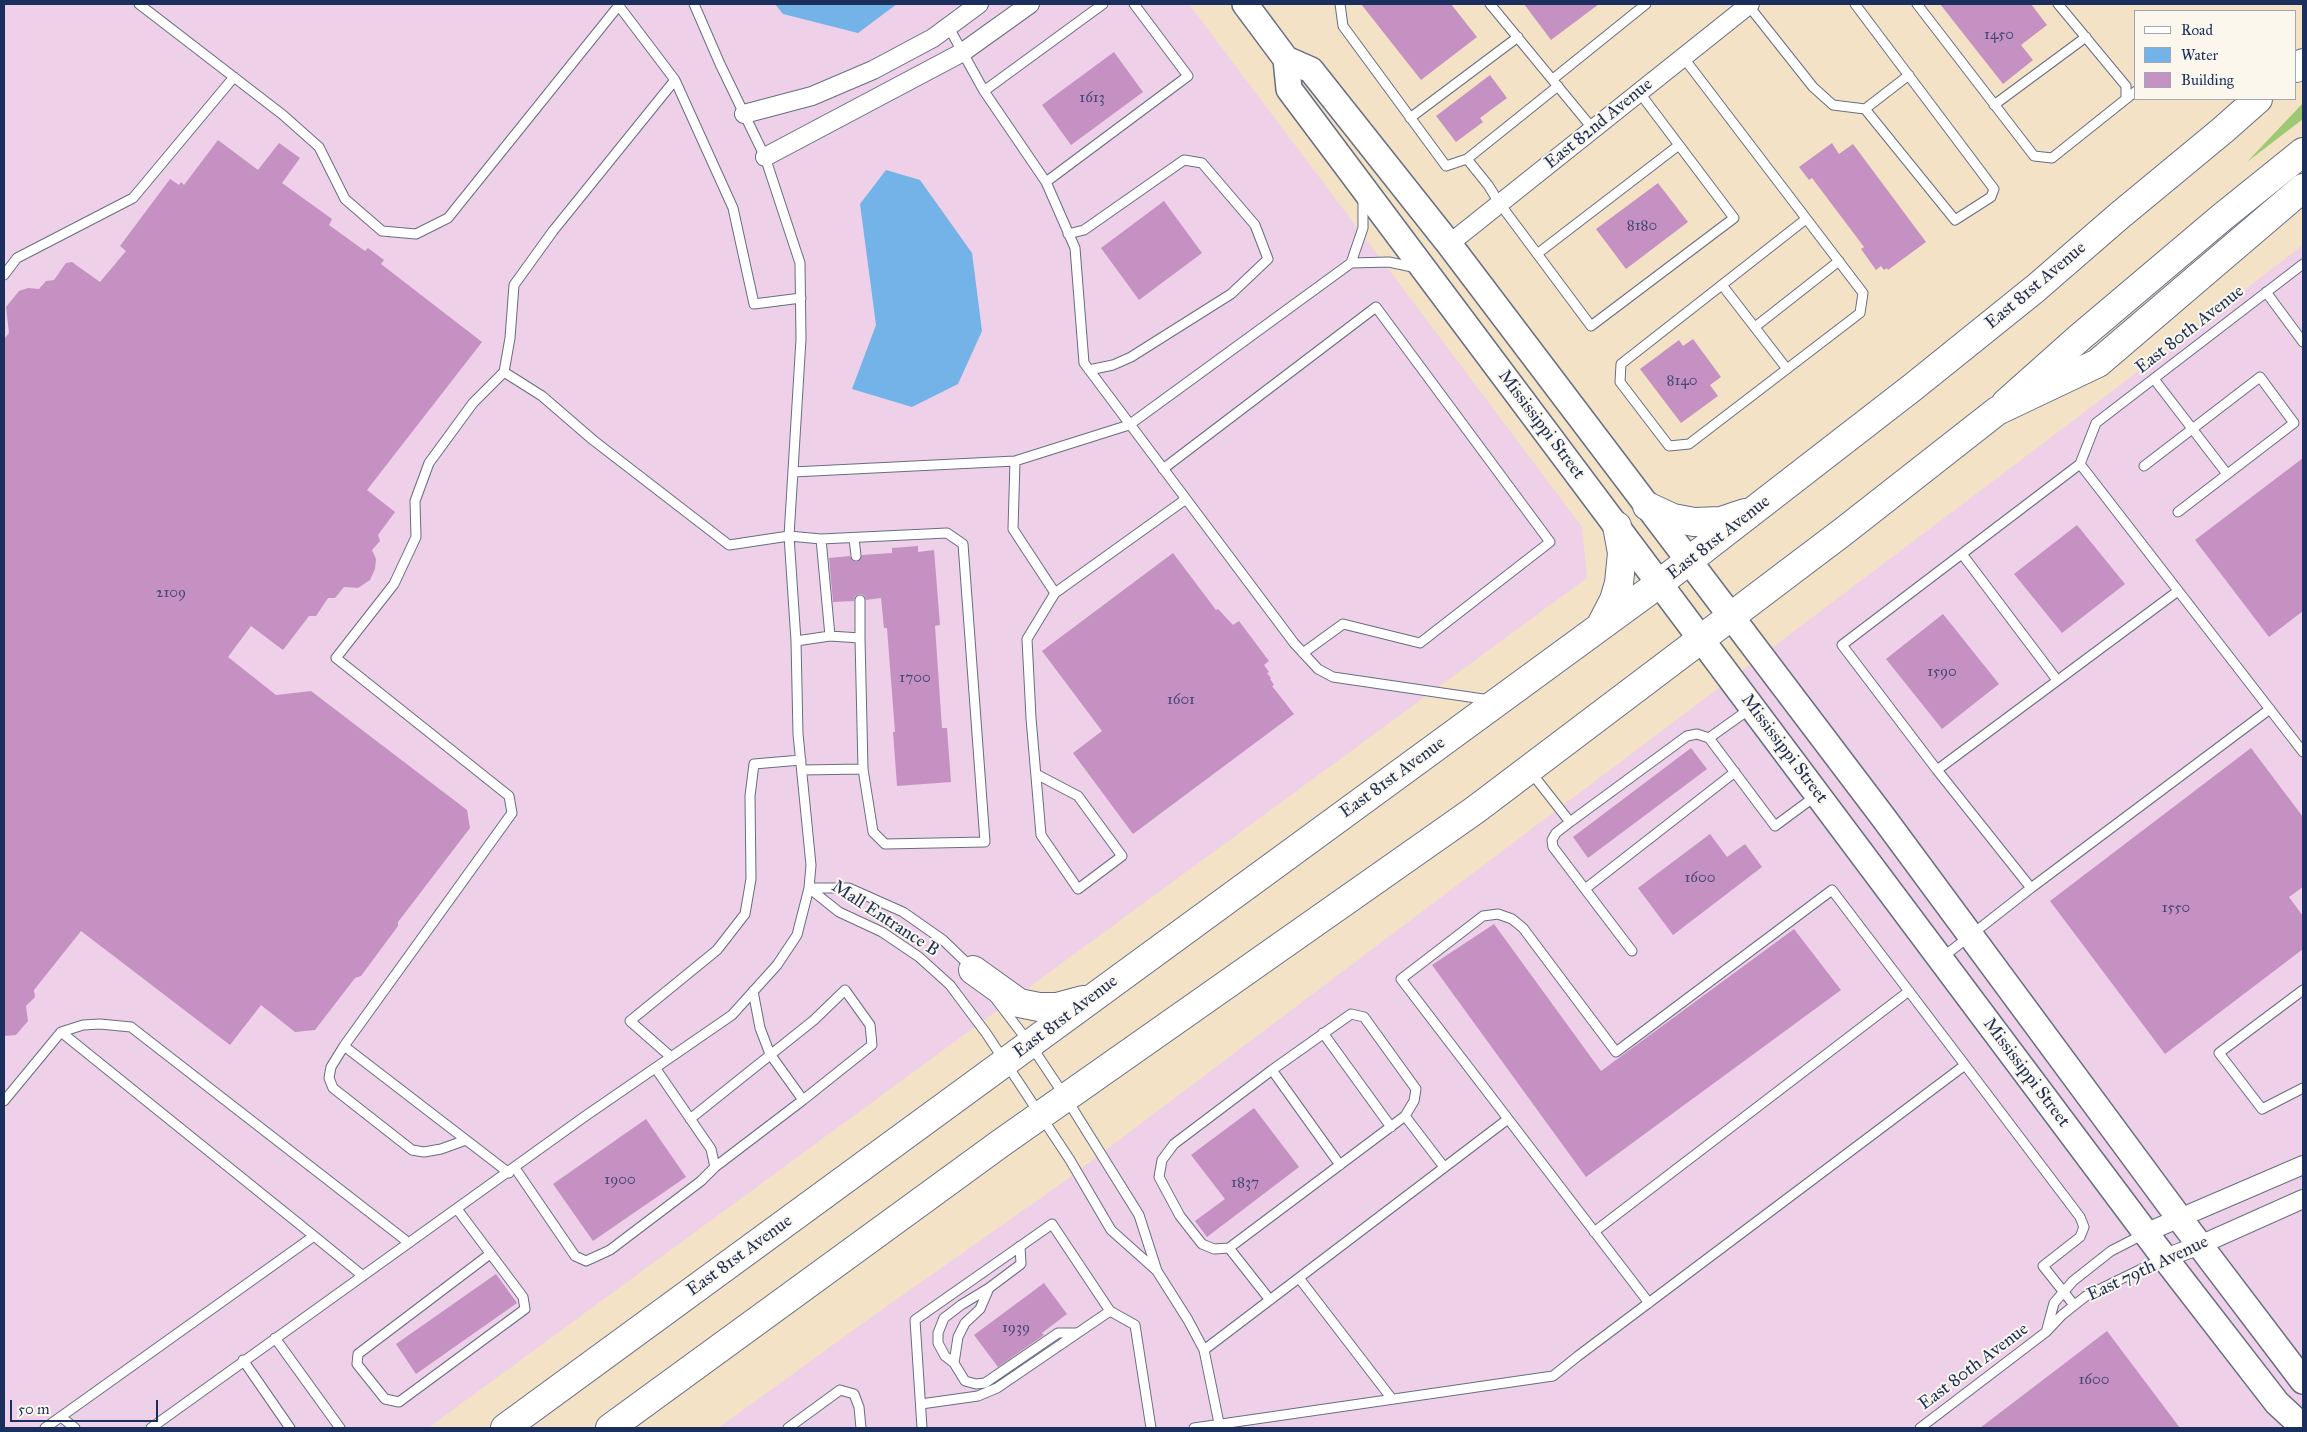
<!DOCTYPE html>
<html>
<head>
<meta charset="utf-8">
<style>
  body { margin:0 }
  #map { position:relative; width:2307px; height:1432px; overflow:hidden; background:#f3e2c5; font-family:"IM FELL Great Primer",serif }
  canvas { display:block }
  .frame { position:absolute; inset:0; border:5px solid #1b2f5e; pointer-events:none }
  .legend { position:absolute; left:2134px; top:10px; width:162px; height:90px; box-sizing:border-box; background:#fbf7ec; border:1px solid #a1a7b3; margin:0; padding:6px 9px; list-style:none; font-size:15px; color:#1b2f5e }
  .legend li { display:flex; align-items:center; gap:10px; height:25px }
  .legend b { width:25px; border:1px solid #a1a7b3 }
  .scale { position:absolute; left:10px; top:1400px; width:148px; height:22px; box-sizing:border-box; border:2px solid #1b2f5e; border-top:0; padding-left:6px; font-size:15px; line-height:18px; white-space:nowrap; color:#1b2f5e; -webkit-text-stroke:4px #fbf7ec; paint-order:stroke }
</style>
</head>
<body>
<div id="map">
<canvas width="2307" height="1432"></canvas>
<div class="frame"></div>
<ul class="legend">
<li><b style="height:6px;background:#fff"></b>Road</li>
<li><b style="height:14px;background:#73b3e7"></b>Water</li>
<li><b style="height:14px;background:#c591c3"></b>Building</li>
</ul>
<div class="scale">50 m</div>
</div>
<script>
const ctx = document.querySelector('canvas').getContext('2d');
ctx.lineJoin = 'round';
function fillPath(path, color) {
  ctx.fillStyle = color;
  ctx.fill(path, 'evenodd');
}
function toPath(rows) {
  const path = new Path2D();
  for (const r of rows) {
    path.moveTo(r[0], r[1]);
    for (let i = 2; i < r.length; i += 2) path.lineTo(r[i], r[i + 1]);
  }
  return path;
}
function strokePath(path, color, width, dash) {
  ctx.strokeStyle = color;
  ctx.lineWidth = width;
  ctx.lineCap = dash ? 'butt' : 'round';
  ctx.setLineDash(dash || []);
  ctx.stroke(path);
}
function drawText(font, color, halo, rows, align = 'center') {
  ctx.font = font + ' "IM FELL Great Primer",serif';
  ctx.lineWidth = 4;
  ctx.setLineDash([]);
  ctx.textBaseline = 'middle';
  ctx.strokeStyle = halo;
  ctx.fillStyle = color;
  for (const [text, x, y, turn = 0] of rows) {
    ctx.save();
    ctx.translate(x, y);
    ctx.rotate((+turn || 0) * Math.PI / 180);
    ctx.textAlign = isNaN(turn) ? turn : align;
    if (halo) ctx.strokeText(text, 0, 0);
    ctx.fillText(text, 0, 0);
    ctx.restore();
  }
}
const built = toPath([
  [4,4,1189,4,1582,527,1587,578,428,1428,4,1428],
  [2303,245,2303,1428,718,1428,880,1311,1062,1183,2086,411]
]);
const green = toPath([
  [2303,103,2303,119,2247,162]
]);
const water = toPath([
  [775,4,897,4,858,33,783,14],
  [886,170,920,180,972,253,982,331,958,384,912,407,852,389,876,325,860,204]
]);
const building = toPath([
  [1361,4,1451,4,1477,37,1421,80],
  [1524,4,1599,4,1551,40],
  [1940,4,2031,4,2047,25,2021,45,2033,60,2003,84],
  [1114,52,1143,92,1071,145,1042,105],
  [1490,75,1507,98,1480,118,1483,122,1456,142,1436,116],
  [218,140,258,170,279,143,300,158,282,183,332,219,329,225,365,251,368,248,384,260,381,264,482,342,367,490,395,512,378,535,380,541,372,550,376,559,375,569,370,580,358,588,344,587,335,598,328,598,316,616,309,616,283,650,251,626,228,657,276,695,311,691,467,810,470,828,398,922,398,926,361,976,355,978,315,1030,295,1032,261,1005,230,1045,81,931,34,990,35,997,26,1006,28,1021,16,1035,4,1036,4,339,9,333,6,307,19,291,28,288,39,289,46,281,54,280,66,263,72,262,100,282,126,251,120,246,170,179,179,185,181,182,184,185],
  [1832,143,1839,154,1853,144,1926,242,1888,270,1887,268,1884,270,1881,266,1876,270,1861,249,1864,247,1812,178,1809,180,1799,167],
  [1658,183,1688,222,1626,269,1596,229],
  [1164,201,1202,253,1139,300,1101,248],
  [1693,339,1721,377,1710,385,1718,396,1681,423,1640,369,1679,340,1683,346],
  [2303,458,2303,611,2269,637,2195,540],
  [2077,525,2125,584,2062,633,2014,574],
  [918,546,918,552,934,550,940,625,935,626,942,728,947,728,951,782,897,786,893,732,895,732,887,628,884,628,881,598,866,600,864,595,860,594,855,596,854,601,833,602,829,558,850,556,853,561,857,562,862,555,892,553,892,548],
  [1173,553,1216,610,1218,609,1233,625,1239,621,1269,661,1264,665,1269,672,1267,673,1271,678,1270,679,1274,685,1272,686,1294,714,1133,834,1073,753,1102,731,1042,651],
  [1943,614,1999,684,1942,729,1886,659],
  [1691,748,1707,769,1588,858,1573,837],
  [2251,748,2303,817,2303,887,2289,897,2303,916,2303,949,2165,1054,2050,901],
  [1710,834,1727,857,1745,844,1762,867,1673,935,1638,888],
  [1494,924,1601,1071,1794,929,1841,990,1586,1177,1432,965],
  [1254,1108,1299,1167,1207,1237,1195,1221,1225,1199,1191,1155],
  [646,1119,686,1177,593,1241,553,1184],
  [496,1274,517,1303,416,1374,396,1344],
  [1044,1283,1067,1314,1042,1333,1044,1335,998,1367,974,1335],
  [2107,1331,2180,1428,1980,1428]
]);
const lane = toPath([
  [139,4,283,115,319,147,345,199,382,231,416,234,448,218,620,4],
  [1340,4,1343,26,1446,166,1467,159,1488,185,1500,204,1591,326,1734,218,1639,92],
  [1490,4,1593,129],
  [1917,4,2034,156,2052,158,2126,99,2126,86,2058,4],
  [1748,5,1813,87,1833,105,1865,109,1955,220,1991,197,1994,189,1855,4],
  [619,6,675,80,733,208,754,304,801,298],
  [948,26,984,91,1046,182,1075,248,1084,363,1294,643,1318,669,1333,677,1490,700],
  [1683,57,1863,293,1860,313,1689,444,1669,446,1620,382,1621,364,1806,219],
  [1553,79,1646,4],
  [984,91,1103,4],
  [2126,99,2136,91],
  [1994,105,2086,37],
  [1865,109,1909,75],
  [1410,118,1518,37],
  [1467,159,1558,86],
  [1046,182,1188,76,1134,4],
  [1068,234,1084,230,1184,160,1202,163,1255,225,1268,259,1231,294,1131,357,1113,365,1089,370],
  [1537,254,1679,145],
  [1351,263,1363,228,1363,198],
  [2303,264,2096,423,2080,464,2303,752],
  [4,275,17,258,133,198,234,77],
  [1722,285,1787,369],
  [2266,292,2303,342],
  [1755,327,1839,261],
  [504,372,510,338,514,285,553,231,675,80],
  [2154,379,2227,474],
  [1015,461,1013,529,1055,593,1186,499],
  [2080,464,1842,645,1937,770,2031,888,2270,709],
  [2144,466,2260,377,2294,423,2178,512],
  [1163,469,1376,307,1550,542,1420,643,1343,624,1303,653],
  [793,472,1015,461,1129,425,1351,263,1389,262,1417,268],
  [854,538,856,556],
  [821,539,947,533,963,544,985,842,885,844,873,832,863,769],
  [1962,554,2057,680],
  [860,600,860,638],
  [796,641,830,636,860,638,863,769,802,770],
  [1709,738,1751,708],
  [1937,770,2178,591],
  [1530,771,1570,822,1556,833,1552,840,1553,847,1632,951],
  [1036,774,1078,796,1122,856,1078,889,1041,835,1031,718,1027,639,1055,593],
  [1570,822,1687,736,1697,734,1709,738,1775,826,1817,795],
  [809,888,839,912,882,932,919,957,950,985,986,1033,1070,1160,1111,1230,1157,1271,1188,1320,1204,1350,1220,1428],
  [809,888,849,888,903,912,943,940,972,968],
  [1585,889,1735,772],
  [1943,957,2031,888],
  [2303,990,2219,1053,2262,1109,2303,1088],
  [995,998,1030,1044,1066,1098,1139,1215,1157,1271],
  [61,1032,314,1236],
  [1323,1033,1391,1127],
  [344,1046,331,1067,329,1078,333,1088,412,1150,424,1152,441,1149,466,1140],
  [671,1057,630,1021,717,950,745,914,751,879,750,796,754,764,801,760],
  [1965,1065,2080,1217,2084,1227,2080,1237,2043,1266,2074,1305],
  [656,1069,711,1149,715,1167],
  [4,1101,61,1032,83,1025,100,1024,131,1027,409,1243],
  [690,1119,814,1020,845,990,870,1025,872,1045,803,1100],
  [1340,1165,1272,1070,1351,1014,1364,1017,1416,1089,1414,1101,1405,1116],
  [515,1168,575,1256,586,1261,610,1250,701,1181,715,1167,803,1100,770,1054,760,1028,753,991],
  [509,1173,344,1046,512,813,509,796,336,658,394,584,416,537,415,501,429,463,473,403,504,372,542,396,593,440,729,545,789,536,821,539,830,636],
  [457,1209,523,1297,525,1309,399,1402,385,1399,357,1364,358,1354,490,1254],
  [1594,1232,1909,991],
  [1020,1246,1021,1264,989,1288,980,1309,965,1323,958,1337,954,1363,965,1381,976,1384,985,1383,1058,1333,1076,1333],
  [1229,1248,1214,1249,1202,1244,1180,1216,1159,1177,1162,1160,1174,1144,1272,1070],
  [1299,1278,1392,1399],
  [1270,1300,1229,1248,1405,1116,1444,1167],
  [2047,1329,2054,1303,2073,1281,2111,1251,2144,1234],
  [275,1338,340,1428],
  [1204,1350,1508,1119],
  [243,1360,290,1428],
  [954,1363,945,1356,938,1343,938,1333,944,1318,961,1305,989,1288],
  [921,1404,978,1396,997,1388,1110,1311],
  [61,1417,75,1428],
  [45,1428,314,1236,363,1276],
  [151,1428,584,1117,732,1015,777,965,797,935,809,888,811,865,798,734,796,641,789,536,801,339,800,263,765,157,720,64,694,4],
  [788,1428,840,1390,854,1394,859,1407,861,1428],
  [922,1428,915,1320,1052,1224,1110,1311,1135,1325,1151,1428],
  [1194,1428,1553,1376,1578,1356,1957,1071,1965,1065,1832,890,1616,1052,1523,928,1512,919,1498,914,1483,916,1401,979,1649,1303],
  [1920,1428,2046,1332,2062,1315,2086,1296,2162,1259]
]);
const street = toPath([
  [744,114,812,96,873,70,933,38,979,4],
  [765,157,963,52,1030,4],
  [1449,244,1750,4],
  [2145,1233,2303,1165],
  [2165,1258,2200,1245,2303,1199]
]);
const secondary = toPath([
  [1245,4,1286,59,1311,70,1449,244,1883,817,2180,1219,2303,1381],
  [1286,59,1289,89,2157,1248,2277,1403,2303,1427]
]);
const primary = toPath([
  [2006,403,2079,338,2221,218,2303,152]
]);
const highway = toPath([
  [2296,68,2303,63],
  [1647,506,1673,518,1694,522,1721,521,1745,513],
  [1601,625,1614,600,1619,583,1622,553,1617,526],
  [973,970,1019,1003,1039,1007,1057,1007,1083,1000],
  [505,1428,1660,583,1913,387,2036,288,2119,216,2223,130,2258,99],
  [610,1428,1001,1143,1475,810,1844,531,1997,411,2098,363,2303,188]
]);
const numberNames = [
  ["1450",1999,35],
  ["1613",1092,98],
  ["8180",1642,226],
  ["8140",1682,381],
  ["2109",171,593],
  ["1590",1942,672],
  ["1700",915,678],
  ["1601",1181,700],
  ["1600",1700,878],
  ["1550",2176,908],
  ["1900",620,1180],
  ["1837",1245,1183],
  ["1939",1016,1328],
  ["1600",2094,1380]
];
const streetNames = [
  ["East 82nd Avenue",1599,124,-39],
  ["East 81st Avenue",2036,286,-40],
  ["East 80th Avenue",2190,330,-38],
  ["Mississippi Street",1541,425,53],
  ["East 81st Avenue",1719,538,-38],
  ["Mississippi Street",1784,749,53],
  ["East 81st Avenue",1393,778,-36],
  ["Mall Entrance B",885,919,33],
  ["East 81st Avenue",1066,1017,-37],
  ["Mississippi Street",2026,1073,53],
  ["East 81st Avenue",740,1256,-36],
  ["East 79th Avenue",2148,1269,-25],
  ["East 80th Avenue",1974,1367,-37]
];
fillPath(built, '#eed0e8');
fillPath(green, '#9dc874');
fillPath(water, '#73b3e7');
fillPath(building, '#c591c3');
strokePath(lane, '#676e82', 11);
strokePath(street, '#676e82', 20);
strokePath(secondary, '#676e82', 28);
strokePath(primary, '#676e82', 30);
strokePath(highway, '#676e82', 30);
strokePath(lane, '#fff', 9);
strokePath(street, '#fff', 18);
strokePath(secondary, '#fff', 25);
strokePath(primary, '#fff', 28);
strokePath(highway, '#fff', 28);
drawText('15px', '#464877', null, numberNames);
drawText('18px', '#1b2f5e', '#fbf7ec', streetNames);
</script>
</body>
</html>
